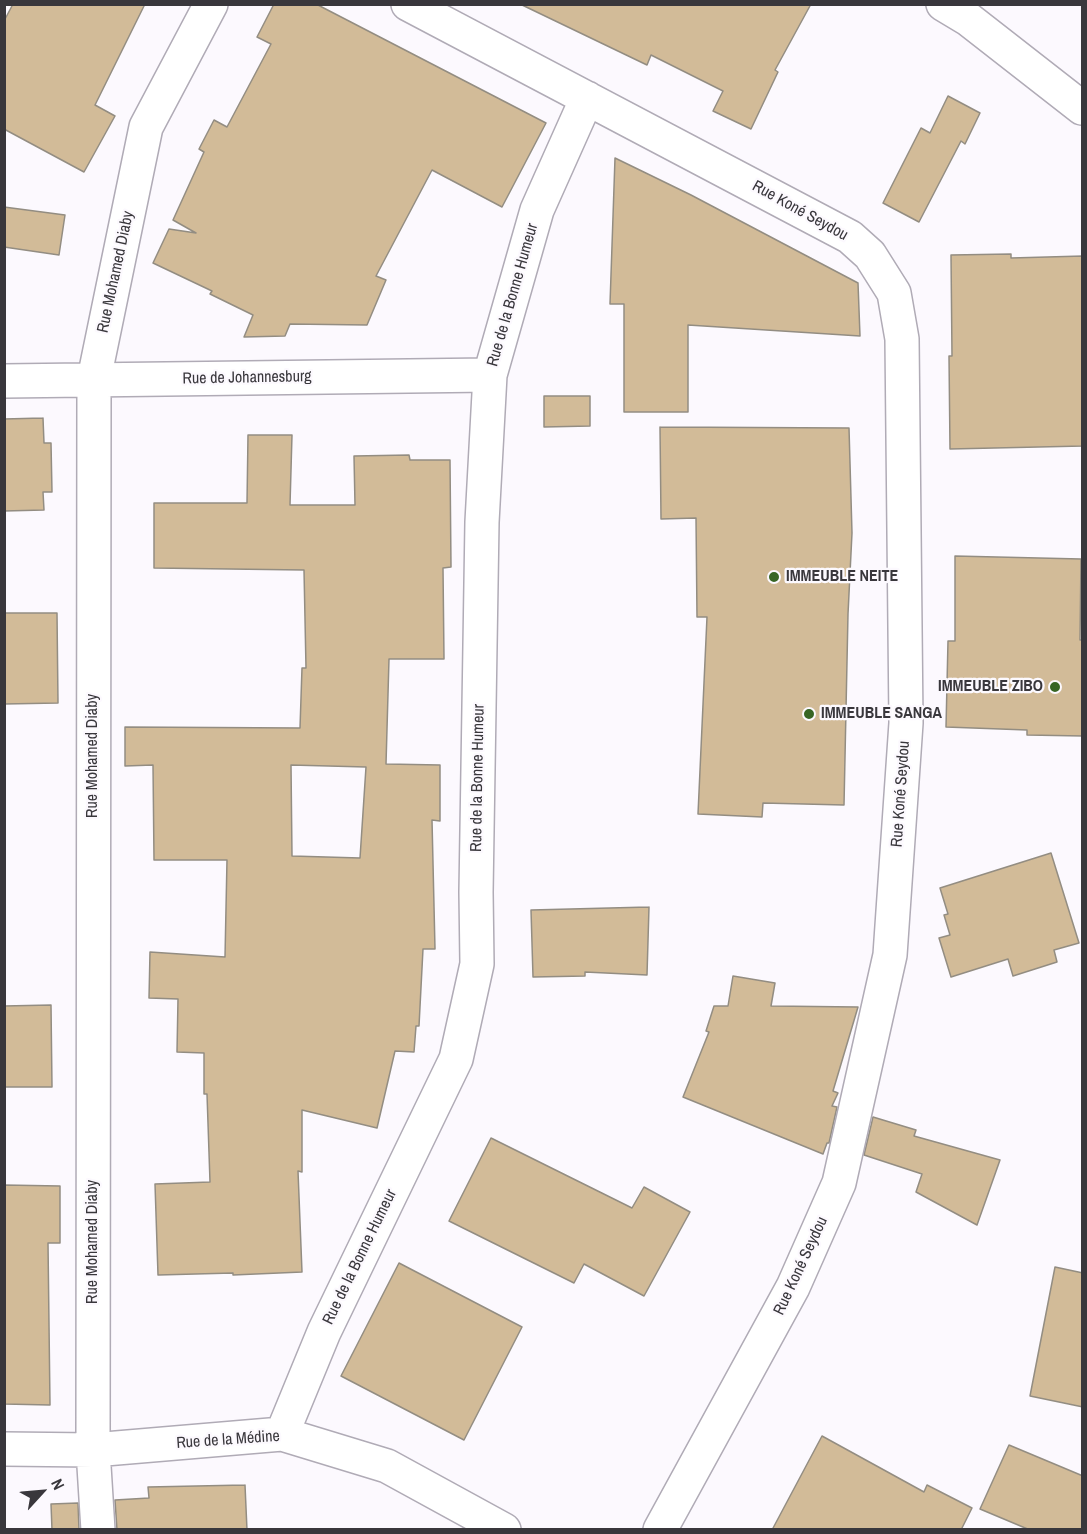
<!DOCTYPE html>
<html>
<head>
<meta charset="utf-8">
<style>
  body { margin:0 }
  #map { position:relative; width:1087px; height:1534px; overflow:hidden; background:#fcf9fe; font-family:"Archivo Narrow",sans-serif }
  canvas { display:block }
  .frame { position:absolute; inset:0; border:6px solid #39373c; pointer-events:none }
  .north { position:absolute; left:12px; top:1462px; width:60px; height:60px; -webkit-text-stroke:4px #fcf9fe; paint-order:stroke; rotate:64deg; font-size:16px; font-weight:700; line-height:24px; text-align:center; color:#39373c }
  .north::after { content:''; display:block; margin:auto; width:21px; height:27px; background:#39373c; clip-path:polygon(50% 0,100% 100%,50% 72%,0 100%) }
</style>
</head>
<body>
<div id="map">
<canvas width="1087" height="1534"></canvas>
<div class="frame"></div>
<div class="north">N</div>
</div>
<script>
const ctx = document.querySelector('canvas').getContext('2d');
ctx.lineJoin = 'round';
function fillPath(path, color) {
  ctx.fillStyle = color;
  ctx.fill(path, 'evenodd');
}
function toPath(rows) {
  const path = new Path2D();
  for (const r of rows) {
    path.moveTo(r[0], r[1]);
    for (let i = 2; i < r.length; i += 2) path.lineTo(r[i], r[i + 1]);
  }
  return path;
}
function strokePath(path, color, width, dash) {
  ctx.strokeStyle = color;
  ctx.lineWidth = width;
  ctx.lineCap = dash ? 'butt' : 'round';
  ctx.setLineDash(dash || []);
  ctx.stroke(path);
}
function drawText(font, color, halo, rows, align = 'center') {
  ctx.font = font + ' "Archivo Narrow",sans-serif';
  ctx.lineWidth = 4.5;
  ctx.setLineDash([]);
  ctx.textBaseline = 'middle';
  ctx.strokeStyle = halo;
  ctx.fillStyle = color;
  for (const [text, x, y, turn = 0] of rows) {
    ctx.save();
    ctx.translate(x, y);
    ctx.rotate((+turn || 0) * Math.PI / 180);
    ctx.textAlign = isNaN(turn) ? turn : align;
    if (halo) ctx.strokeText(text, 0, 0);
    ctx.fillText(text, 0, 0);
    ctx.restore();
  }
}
const building = toPath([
  [13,4,145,4,95,105,115,116,84,172,4,129,4,21,13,4],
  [274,4,316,4,546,123,502,207,432,170,376,276,386,280,367,325,290,324,285,336,244,337,253,315,210,294,212,291,153,263,169,229,196,233,173,220,204,152,199,149,214,120,227,127,271,44,257,37,274,4],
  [520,4,811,4,775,70,778,72,751,129,713,111,723,91,651,55,647,65,520,4],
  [948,96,980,113,965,144,961,141,919,222,883,203,921,128,930,133,948,96],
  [615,158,691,195,858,283,860,336,688,325,688,412,624,412,624,304,610,304,615,158],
  [4,207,65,215,59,255,4,247,4,207],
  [1011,254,1011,258,1083,256,1083,446,950,449,949,356,952,356,951,255,1011,254],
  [544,396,590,396,590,426,544,427,544,396],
  [43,418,44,443,51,443,52,492,43,492,44,510,4,511,4,419,43,418],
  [660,427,849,428,852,533,848,614,844,805,763,803,762,817,698,814,707,617,697,617,696,518,661,519,660,427],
  [248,435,292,435,290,505,355,505,354,456,409,455,410,460,450,460,451,567,443,568,444,659,389,659,386,764,440,765,440,821,432,820,435,949,423,949,419,1026,416,1026,414,1052,395,1051,377,1128,302,1110,302,1172,298,1171,302,1272,233,1275,233,1273,158,1275,155,1184,210,1182,207,1094,204,1094,204,1053,177,1052,178,999,149,998,150,952,225,957,227,860,154,860,153,765,125,766,125,727,300,728,302,668,306,668,304,570,154,568,154,503,247,503,248,435],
  [291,765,366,767,360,858,292,856,291,765],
  [955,556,1081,559,1080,640,1083,640,1083,736,1027,735,1027,730,946,727,948,641,955,641,955,556],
  [4,613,57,613,58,703,4,704,4,613],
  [1051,853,1079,943,1054,950,1057,962,1013,976,1008,959,951,977,939,938,950,935,944,915,948,914,940,888,1051,853],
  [649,907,647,975,585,972,585,976,533,977,531,910,649,907],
  [733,976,775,983,771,1006,858,1007,833,1091,838,1093,832,1106,837,1107,829,1143,827,1143,823,1154,683,1097,709,1032,706,1031,714,1006,728,1006,733,976],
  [51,1005,52,1087,4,1087,4,1006,51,1005],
  [873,1117,916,1130,914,1136,1000,1160,977,1225,916,1192,922,1174,864,1155,873,1117],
  [491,1138,632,1208,644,1187,690,1212,644,1296,584,1264,574,1283,449,1221,491,1138],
  [4,1185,60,1186,60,1243,48,1243,50,1405,4,1404,4,1185],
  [399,1263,522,1327,464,1440,341,1376,399,1263],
  [1055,1267,1083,1273,1083,1407,1030,1396,1055,1267],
  [822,1436,924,1492,927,1485,972,1508,961,1530,772,1530,822,1436],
  [1009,1445,1083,1476,1083,1530,1030,1530,980,1509,1009,1445],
  [245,1485,247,1530,117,1530,115,1500,149,1498,148,1487,245,1485],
  [78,1503,79,1530,52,1530,51,1504,78,1503]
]);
const street = toPath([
  [408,4,850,237,870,255,894,293,902,339,906,723,890,955,839,1183,793,1287,660,1530],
  [943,4,968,19,1082,108],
  [4,381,490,375],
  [282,1434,324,1332,456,1059,477,964,476,892,482,522,490,375,537,210,587,98],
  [4,1449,93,1450,282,1434,387,1466,504,1530],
  [98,1530,93,1450,94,379,146,127,211,4]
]);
const markers = [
  [774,577,6,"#376524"],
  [1055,687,6,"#376524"],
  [809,714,6,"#376524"]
];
const streetNames = [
  ["Rue Koné Seydou",800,211,29],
  ["Rue Mohamed Diaby",116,272,-78],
  ["Rue de la Bonne Humeur",513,295,-74],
  ["Rue de Johannesburg",247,378,-1],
  ["Rue Mohamed Diaby",93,756,-90],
  ["Rue de la Bonne Humeur",478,778,-89],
  ["Rue Koné Seydou",901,794,-86],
  ["Rue Mohamed Diaby",93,1242,-90],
  ["Rue de la Bonne Humeur",360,1257,-64],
  ["Rue Koné Seydou",801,1266,-65],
  ["Rue de la Médine",228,1440,-4]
];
const poiNames = [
  ["IMMEUBLE NEITE",786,577],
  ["IMMEUBLE ZIBO",1043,687,"right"],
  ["IMMEUBLE SANGA",821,714]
];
fillPath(building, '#d2bb98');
strokePath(building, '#938d82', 1.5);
strokePath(street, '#b0abb6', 36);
strokePath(street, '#fff', 33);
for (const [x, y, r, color] of markers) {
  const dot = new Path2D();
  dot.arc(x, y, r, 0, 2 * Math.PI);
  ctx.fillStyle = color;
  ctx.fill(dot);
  strokePath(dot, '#fcf9fe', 2);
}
drawText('16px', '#39373c', '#fcf9fe', streetNames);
drawText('bold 16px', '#39373c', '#fcf9fe', poiNames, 'left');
</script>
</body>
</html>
